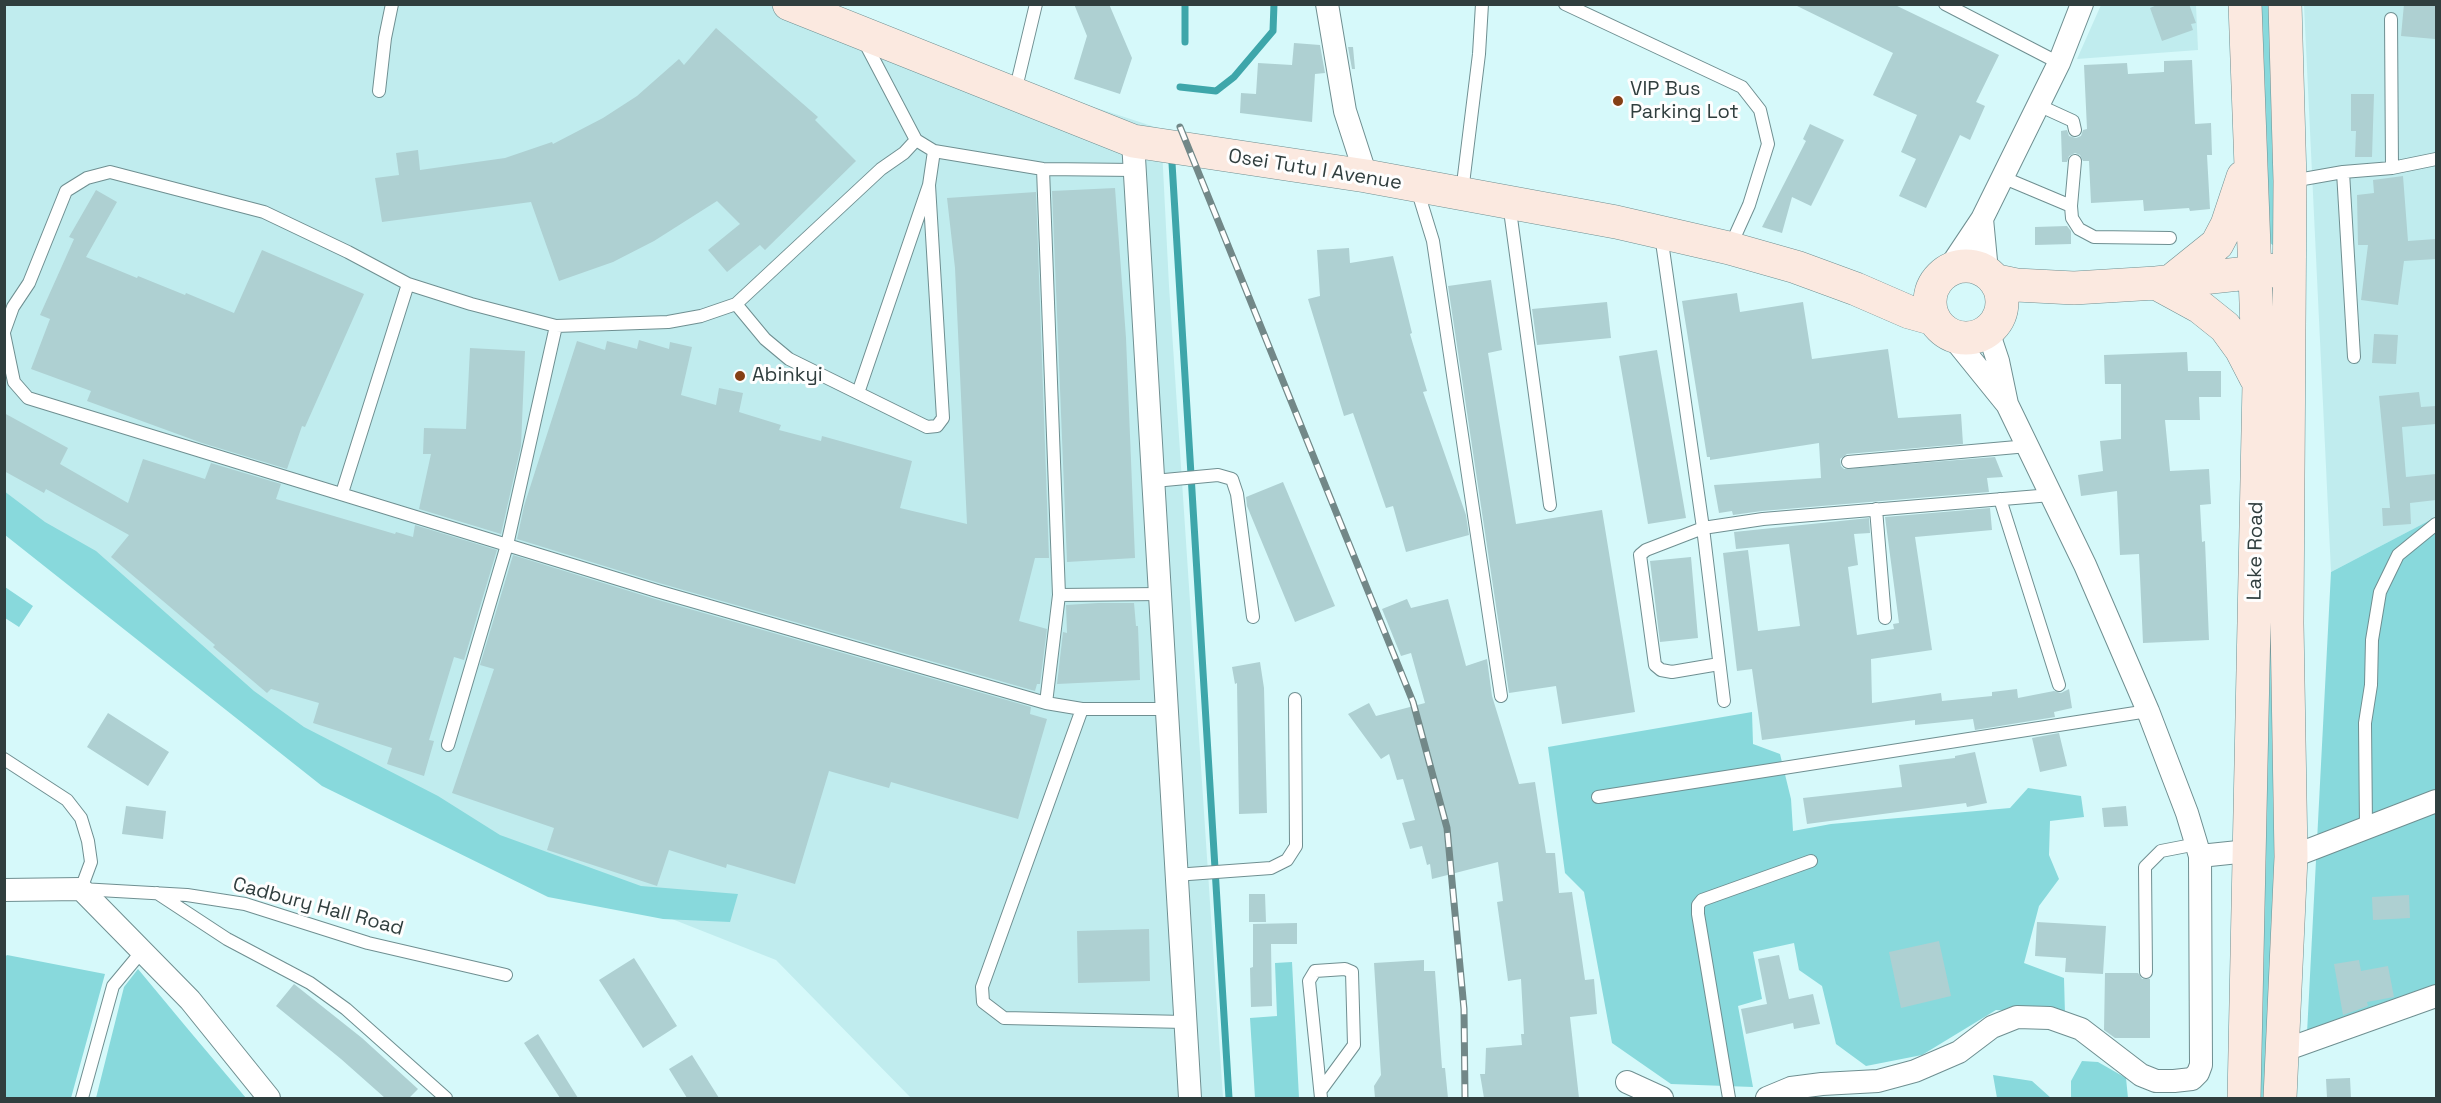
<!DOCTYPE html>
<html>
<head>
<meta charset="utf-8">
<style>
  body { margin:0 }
  #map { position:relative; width:2441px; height:1103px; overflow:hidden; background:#d6f9fa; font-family:"Space Grotesk",sans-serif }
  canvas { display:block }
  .frame { position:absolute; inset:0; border:6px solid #303e3e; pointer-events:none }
</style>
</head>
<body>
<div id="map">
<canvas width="2441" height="1103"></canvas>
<div class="frame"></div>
</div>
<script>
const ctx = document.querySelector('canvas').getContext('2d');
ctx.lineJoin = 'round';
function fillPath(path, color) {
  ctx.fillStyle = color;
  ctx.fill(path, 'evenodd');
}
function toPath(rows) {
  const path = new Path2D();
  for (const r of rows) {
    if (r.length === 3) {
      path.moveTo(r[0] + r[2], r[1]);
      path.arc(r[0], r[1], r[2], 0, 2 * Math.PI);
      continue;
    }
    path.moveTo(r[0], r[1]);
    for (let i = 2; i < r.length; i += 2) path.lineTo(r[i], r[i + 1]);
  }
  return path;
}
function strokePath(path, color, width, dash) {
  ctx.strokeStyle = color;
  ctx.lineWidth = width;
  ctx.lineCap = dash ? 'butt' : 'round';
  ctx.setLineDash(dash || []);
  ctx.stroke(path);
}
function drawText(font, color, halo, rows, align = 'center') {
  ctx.font = font + ' "Space Grotesk",sans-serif';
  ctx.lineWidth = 6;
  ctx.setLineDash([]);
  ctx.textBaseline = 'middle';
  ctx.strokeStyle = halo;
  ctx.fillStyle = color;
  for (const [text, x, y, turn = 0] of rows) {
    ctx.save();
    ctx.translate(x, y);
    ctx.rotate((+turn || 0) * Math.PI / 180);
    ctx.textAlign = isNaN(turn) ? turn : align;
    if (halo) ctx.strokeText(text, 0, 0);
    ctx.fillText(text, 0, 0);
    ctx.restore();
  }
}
const built = toPath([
  [5,5,819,5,996,75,1161,129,1169,286,1223,1098,911,1098,776,960,403,813,5,523],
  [2101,5,2196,5,2198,50,2077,59],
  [2304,5,2436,5,2436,517,2331,572]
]);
const green = toPath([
  [2260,5,2272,5,2282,238,2273,245,2264,240],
  [2273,297,2280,740,2271,1098,2257,1098,2265,299],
  [4,491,45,522,96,551,254,691,304,727,438,796,500,835,641,886,738,894,730,922,663,919,548,897,322,786,5,535],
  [2436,517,2436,991,2307,1033,2331,572],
  [5,587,33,606,19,627,5,618],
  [1752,712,1753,744,1780,754,1791,799,1793,831,1831,824,2010,808,2028,788,2081,796,2084,817,2050,821,2049,855,2059,879,2039,906,2024,963,2064,978,2065,1015,1996,1010,1922,1055,1866,1066,1836,1044,1822,986,1799,970,1794,943,1753,952,1762,999,1738,1006,1753,1087,1671,1084,1612,1043,1584,892,1565,873,1548,747],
  [7,955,105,974,71,1098,5,1098,4,958],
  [1292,962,1299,1098,1255,1098,1250,1018,1277,1016,1275,963],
  [138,969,187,1028,246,1098,96,1098,124,987],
  [2082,1061,2098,1062,2126,1078,2128,1098,2071,1098,2071,1081],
  [1993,1075,2032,1081,2051,1098,1997,1098]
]);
const stream = toPath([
  [1185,4,1185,42],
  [1180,87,1216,91,1234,77,1273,31,1274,4],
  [1172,163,1229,1098]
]);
const building = toPath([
  [1074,4,1109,4,1132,58,1120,94,1074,79,1087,36],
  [1793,4,1893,4,1999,55,1976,102,1985,106,1970,140,1960,135,1926,208,1899,196,1916,159,1901,152,1917,115,1873,95,1893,53],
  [2159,4,2189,4,2196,23,2191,24,2193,30,2162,41,2150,8],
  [2404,4,2436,4,2435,39,2401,36],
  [716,28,818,117,815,120,856,161,765,250,760,245,727,272,708,250,740,224,717,201,654,241,613,262,559,281,531,202,382,222,375,178,399,175,396,153,418,150,420,170,505,158,552,142,553,144,603,118,637,96,679,59,684,65],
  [1294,43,1320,45,1325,73,1315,74,1312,122,1240,113,1241,93,1256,94,1258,63,1292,65],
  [1348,47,1353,47,1355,69,1352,69],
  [2192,60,2195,124,2211,123,2212,155,2207,155,2210,209,2190,211,2189,208,2144,211,2143,200,2091,203,2089,161,2083,161,2080,155,2075,153,2069,156,2067,162,2062,162,2061,131,2067,130,2069,136,2076,138,2081,136,2083,130,2087,129,2084,65,2127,63,2128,74,2164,72,2164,61],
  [2351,94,2374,94,2372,157,2355,157,2356,131,2351,131],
  [1810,124,1844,140,1811,206,1792,197,1782,233,1762,227,1806,141,1803,139],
  [2403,176,2408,241,2436,239,2436,259,2404,261,2398,305,2361,300,2368,245,2358,245,2357,195,2374,193,2373,180],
  [1115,188,1126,338,1135,558,1067,562,1052,191],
  [96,190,117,202,86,257,137,278,138,276,185,295,186,293,234,313,262,250,364,294,305,427,302,426,287,469,202,443,87,401,91,391,31,369,50,319,40,315,74,239,69,237],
  [1036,192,1049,558,1035,558,1019,621,1047,629,1040,684,1037,684,1035,691,659,583,517,539,524,506,577,341,605,350,607,341,637,349,639,340,669,349,670,342,692,347,681,395,716,405,719,388,743,393,739,412,781,425,779,430,821,441,822,436,912,461,900,508,967,524,955,268,947,198],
  [2067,226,2071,231,2071,244,2035,245,2035,227],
  [1349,248,1350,263,1393,256,1412,333,1410,334,1427,391,1423,392,1466,515,1469,535,1406,552,1393,506,1386,508,1353,413,1344,416,1308,299,1320,296,1317,250],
  [1491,280,1502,350,1488,353,1516,524,1602,510,1635,712,1562,724,1556,686,1509,693,1448,286],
  [1737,293,1740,312,1803,302,1812,359,1888,349,1898,418,1961,414,1963,444,1847,454,1840,459,1841,466,1844,469,1995,457,2003,477,1987,478,1989,492,1762,511,1733,515,1732,511,1719,513,1714,485,1821,478,1819,443,1710,460,1710,457,1707,457,1682,301],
  [1607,302,1611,338,1537,345,1532,309],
  [2374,334,2398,335,2396,364,2372,363],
  [470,348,525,351,521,446,501,534,419,509,431,454,423,454,424,428,466,429],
  [1657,350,1686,518,1648,524,1619,356],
  [2187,352,2188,371,2221,371,2221,397,2199,397,2200,420,2165,420,2170,471,2209,469,2211,504,2200,505,2202,542,2205,541,2209,640,2143,643,2139,554,2120,555,2117,491,2081,496,2078,475,2103,471,2100,441,2121,439,2121,384,2105,384,2104,355],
  [2419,392,2421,407,2436,406,2436,424,2402,427,2406,477,2436,474,2436,500,2410,503,2411,524,2383,526,2382,508,2390,508,2379,396],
  [4,413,68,448,60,464,128,503,143,459,205,479,211,463,281,484,276,499,395,534,396,532,413,537,415,525,497,550,464,660,454,657,429,740,434,741,424,776,387,764,392,748,313,723,319,703,271,689,267,693,213,647,215,645,111,557,129,535,46,489,44,493,4,471],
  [1283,482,1335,606,1295,622,1247,506,1246,497],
  [1990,508,1992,530,1915,537,1932,650,1871,659,1872,703,1941,693,1942,701,1992,696,1992,692,2017,689,2018,698,2054,691,2061,693,2069,689,2072,708,2054,712,2055,717,1975,730,1973,719,1915,725,1915,720,1762,740,1752,669,1737,671,1723,553,1748,550,1758,631,1800,626,1789,544,1736,549,1734,532,1869,518,1870,533,1854,534,1858,565,1848,567,1857,635,1894,629,1893,624,1899,623,1885,517],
  [513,555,655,599,1031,707,1030,714,1047,719,1018,819,891,782,889,788,829,771,795,884,727,864,726,868,669,850,657,886,547,850,554,828,452,793,494,669,480,665],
  [1691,557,1698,638,1660,642,1650,561],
  [1407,599,1411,608,1448,599,1466,666,1487,659,1492,696,1519,784,1535,782,1546,853,1555,853,1559,893,1572,892,1585,980,1594,979,1597,1014,1570,1017,1579,1098,1484,1098,1480,1074,1485,1074,1486,1048,1522,1045,1521,1034,1524,1034,1521,979,1508,981,1497,902,1503,901,1498,862,1432,879,1430,864,1427,865,1422,846,1410,849,1402,823,1415,820,1403,779,1397,780,1389,754,1381,759,1348,714,1369,703,1376,716,1425,703,1411,653,1401,656,1382,609],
  [1098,603,1134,603,1136,626,1138,626,1140,680,1057,684,1063,632,1067,633,1066,605],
  [1260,662,1264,688,1267,813,1239,814,1237,683,1235,684,1232,667],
  [108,713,169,752,148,786,87,747],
  [2059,733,2067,766,2040,772,2032,738],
  [1975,752,1987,803,1967,807,1966,803,1807,824,1803,798,1902,787,1899,765,1955,758,1955,756],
  [126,806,166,811,163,839,122,834],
  [2126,806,2128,826,2104,827,2102,808],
  [1249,894,1265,894,1266,922,1249,922],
  [2409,895,2410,918,2373,920,2372,897],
  [2037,922,2106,926,2103,974,2065,972,2066,958,2035,956],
  [1297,923,1297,944,1271,944,1272,1006,1251,1007,1250,968,1253,967,1253,924],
  [1149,929,1150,981,1078,983,1077,931],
  [1939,941,1951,996,1901,1008,1889,952],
  [1779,955,1789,999,1813,994,1820,1024,1794,1029,1793,1023,1746,1034,1741,1009,1767,1004,1758,959],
  [634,958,677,1026,643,1048,599,980],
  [1424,960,1424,971,1435,971,1442,1068,1445,1068,1448,1098,1375,1098,1374,1086,1381,1075,1374,963],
  [2359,960,2361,971,2388,966,2394,997,2367,1002,2368,1006,2343,1015,2334,964],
  [2105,973,2138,973,2142,979,2150,979,2150,1038,2115,1038,2104,1030],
  [294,984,362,1038,418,1089,409,1098,385,1098,341,1059,276,1006],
  [538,1034,578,1098,560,1098,524,1043],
  [692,1055,719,1098,687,1098,669,1069],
  [2350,1078,2351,1098,2327,1098,2326,1079]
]);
const lane = toPath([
  [1565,4,1742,87,1760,110,1768,144,1749,205,1730,247],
  [1945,4,2059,63],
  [2391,19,2392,168],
  [864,41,916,140,934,151,1043,169,1135,170],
  [379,91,385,38,392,4],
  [1015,92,1036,4],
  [2038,105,2073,121,2075,130],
  [2075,161,2071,206,2072,218,2079,229,2094,237,2170,238],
  [1043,169,1059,595,1046,703],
  [2343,172,2354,357],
  [2002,177,2071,206],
  [2292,181,2343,172,2392,168,2436,159],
  [1417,189,1433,241,1501,696],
  [1462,192,1479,54,1482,4],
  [1509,203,1550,505],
  [1661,235,1703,528,1724,701],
  [736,304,765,339,789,359,927,427,937,426,943,418,929,185],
  [4,332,13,307,29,283,66,191,87,178,110,172,264,212,348,252,408,284,471,304,556,326,668,322,701,316,736,304,881,169,904,153,916,140],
  [4,334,14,382,28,398,657,591,1046,703,1082,709,1166,709],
  [858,393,929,185,934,151],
  [1848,462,2028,446],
  [1154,481,1218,475,1232,479,1237,494,1253,617],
  [342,493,408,284],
  [2000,499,2059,685],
  [1876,509,1885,618],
  [1059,595,1160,594],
  [1719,664,1672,672,1661,670,1655,665,1640,555,1646,550,1703,528,1763,519,2051,495],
  [1082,709,982,987,983,1002,1004,1018,1185,1022],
  [448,745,507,545,556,326],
  [4,759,67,800,81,818,88,841,91,862,81,889,187,895,245,904,368,943,506,975],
  [1598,797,2148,711],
  [2366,828,2365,723,2371,685,2372,640,2380,592,2398,555,2436,524],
  [1175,875,1271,868,1287,860,1296,846,1295,699],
  [157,893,227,939,310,983,346,1009,446,1098],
  [2146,972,2145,867,2161,851,2197,844],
  [1321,1090,1354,1045,1352,972,1345,969,1315,971,1309,981,1321,1098],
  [82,1098,113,986,143,950],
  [1729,1098,1698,914,1698,905,1702,900,1811,861]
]);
const street = toPath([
  [1327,4,1345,111,1366,176],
  [1133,141,1190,1098],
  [1982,219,1987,271],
  [1948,270,1982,219,2059,63,2082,4],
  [1988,331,1998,361,2007,404,2085,565,2148,711,2187,813,2200,856,2248,851],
  [1951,335,2006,403],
  [2291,857,2436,801],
  [4,890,81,889,190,1000,269,1098],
  [2282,1051,2436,996],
  [1627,1082,1662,1098],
  [1767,1098,1791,1088,1822,1084,1878,1081,1915,1071,1959,1052,1992,1027,2017,1017,2050,1018,2081,1029,2141,1075,2156,1081,2174,1081,2192,1079,2198,1073,2201,1065,2200,856]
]);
const secondary = toPath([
  [789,4,1133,141,1366,176,1616,222,1729,248,1796,267,1856,289,1909,312,1934,319],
  [1966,302,36],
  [1997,281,2016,285,2074,288,2156,283,2276,270],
  [2171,281,2217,244,2227,225,2243,177],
  [2156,283,2200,307,2225,327,2241,349,2256,378],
  [2244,1098,2259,384,2245,4],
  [2280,1098,2291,857,2287,623,2290,181,2285,4]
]);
const rail = toPath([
  [1180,127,1413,702,1447,828,1464,1009,1465,1098]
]);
const markers = [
  [1618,101,6,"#854016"],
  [740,376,6,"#854016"]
];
const poiNames = [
  ["VIP Bus",1630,90],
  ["Parking Lot",1630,113],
  ["Abinkyi",752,376]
];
const streetNames = [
  ["Osei Tutu I Avenue",1315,170,9],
  ["Lake Road",2256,551,-89],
  ["Cadbury Hall Road",318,907,15]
];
fillPath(built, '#c0ecee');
fillPath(green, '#88d9dc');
strokePath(stream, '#3ea6aa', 7);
fillPath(building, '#aed0d2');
strokePath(lane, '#6f8f91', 14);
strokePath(street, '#6f8f91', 24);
strokePath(secondary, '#6f8f91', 34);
strokePath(lane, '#fff', 12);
strokePath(street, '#fff', 22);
strokePath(secondary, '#fbe9e0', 33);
strokePath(rail, '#728888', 7);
strokePath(rail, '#fefefe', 4.5, [14]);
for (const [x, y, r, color] of markers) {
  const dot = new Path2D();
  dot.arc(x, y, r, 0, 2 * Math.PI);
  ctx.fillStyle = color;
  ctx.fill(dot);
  strokePath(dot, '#fefefe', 2);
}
drawText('20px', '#303e3e', '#fefefe', poiNames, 'left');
drawText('20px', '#303e3e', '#fefefe', streetNames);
</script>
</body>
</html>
